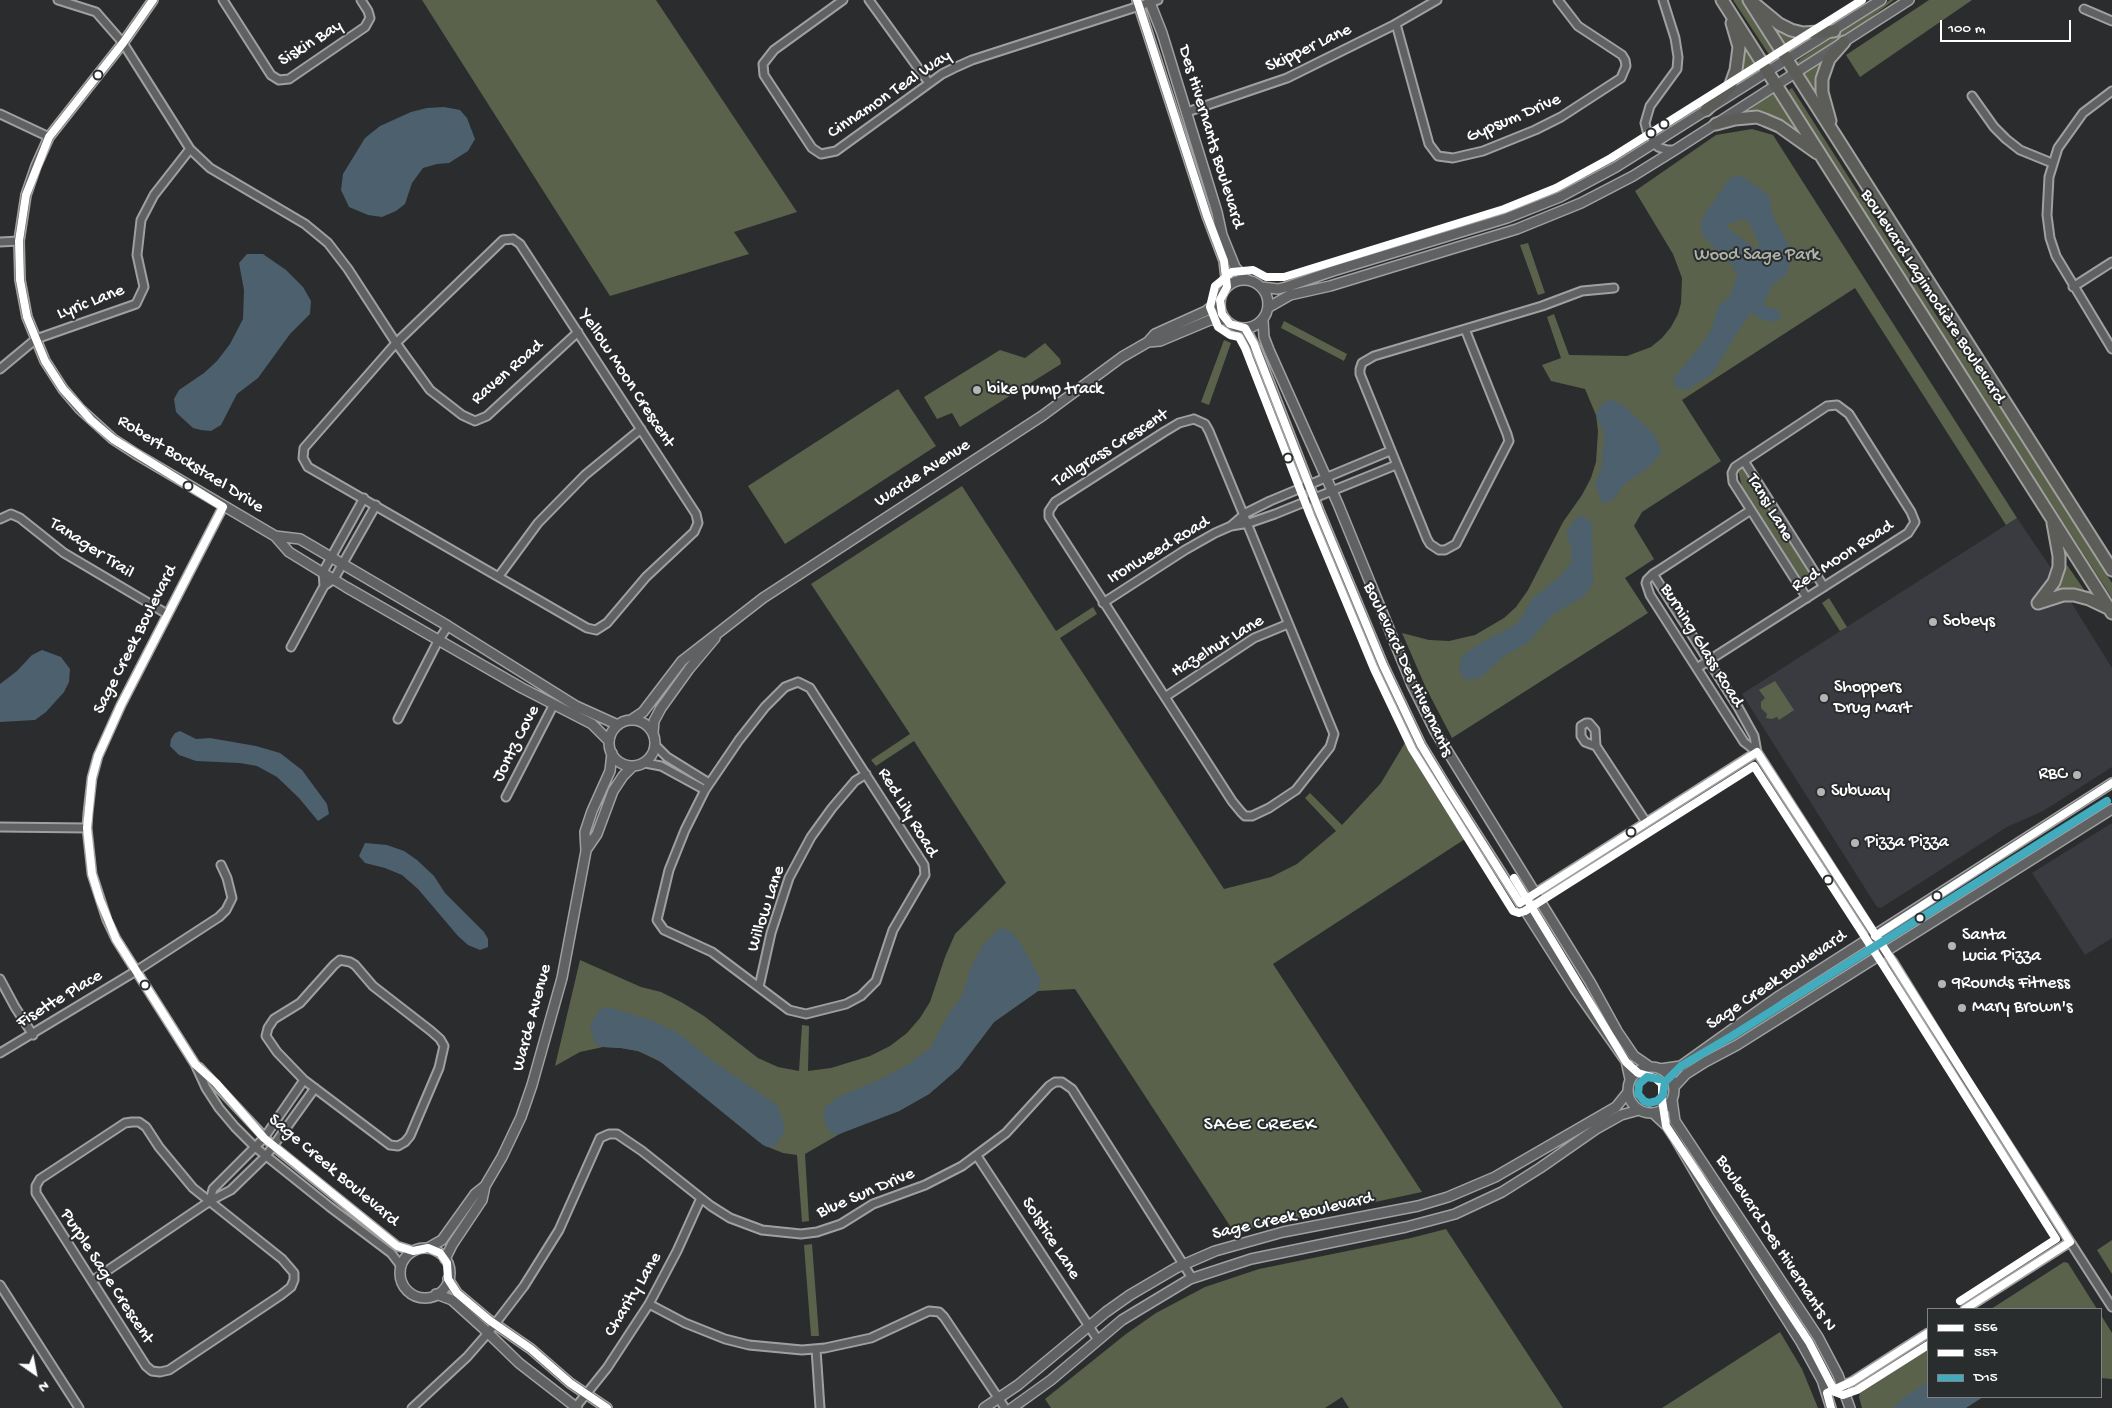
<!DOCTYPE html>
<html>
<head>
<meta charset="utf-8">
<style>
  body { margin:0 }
  #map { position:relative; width:2112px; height:1408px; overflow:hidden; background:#2b2c2d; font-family:"Gochi Hand",sans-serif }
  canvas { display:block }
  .legend { position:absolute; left:1927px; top:1308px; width:175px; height:90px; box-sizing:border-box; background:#2a2d2e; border:1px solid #7f8182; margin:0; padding:6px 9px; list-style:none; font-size:15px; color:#fff }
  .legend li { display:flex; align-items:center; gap:10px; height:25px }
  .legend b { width:25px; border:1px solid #7f8182 }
  .north { position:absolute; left:10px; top:1348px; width:50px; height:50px; -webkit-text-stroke:4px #2a2d2e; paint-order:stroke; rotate:147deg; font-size:14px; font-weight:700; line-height:20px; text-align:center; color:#fff }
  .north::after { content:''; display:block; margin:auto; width:18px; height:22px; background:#fff; clip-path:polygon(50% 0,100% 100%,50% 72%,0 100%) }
  .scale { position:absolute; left:1940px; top:20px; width:131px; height:22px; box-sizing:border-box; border:2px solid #fff; border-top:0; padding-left:6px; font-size:15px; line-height:18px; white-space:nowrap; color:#fff; -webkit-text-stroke:4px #2a2d2e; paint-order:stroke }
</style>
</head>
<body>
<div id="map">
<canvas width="2112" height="1408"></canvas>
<ul class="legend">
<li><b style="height:6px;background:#fff"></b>556</li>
<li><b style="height:6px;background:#fff"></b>557</li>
<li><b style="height:6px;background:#41acbe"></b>D15</li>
</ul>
<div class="north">N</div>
<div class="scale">100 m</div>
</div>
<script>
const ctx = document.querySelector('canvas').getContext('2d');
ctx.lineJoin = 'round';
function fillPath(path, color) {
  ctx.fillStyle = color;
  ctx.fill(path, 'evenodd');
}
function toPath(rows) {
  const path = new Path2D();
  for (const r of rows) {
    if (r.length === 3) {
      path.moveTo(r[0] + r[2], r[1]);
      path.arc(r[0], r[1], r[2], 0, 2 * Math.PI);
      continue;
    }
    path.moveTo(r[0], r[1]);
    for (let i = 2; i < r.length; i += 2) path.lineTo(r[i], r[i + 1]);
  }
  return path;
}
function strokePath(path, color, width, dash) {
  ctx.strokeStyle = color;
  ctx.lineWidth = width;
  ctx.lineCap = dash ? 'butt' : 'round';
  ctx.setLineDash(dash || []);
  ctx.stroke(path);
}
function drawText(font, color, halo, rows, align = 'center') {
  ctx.font = font + ' "Gochi Hand",sans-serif';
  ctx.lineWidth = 4;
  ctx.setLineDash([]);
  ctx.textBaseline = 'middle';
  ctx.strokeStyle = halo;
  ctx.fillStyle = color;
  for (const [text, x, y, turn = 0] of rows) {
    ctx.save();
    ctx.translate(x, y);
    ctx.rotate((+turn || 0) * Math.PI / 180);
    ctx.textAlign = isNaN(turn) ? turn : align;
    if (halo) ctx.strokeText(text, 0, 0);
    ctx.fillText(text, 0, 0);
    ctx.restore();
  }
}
const built = toPath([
  [2017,518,2053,571,2047,585,2039,592,2049,605,2069,599,2112,668,2112,767,2043,811,2007,827,1881,908,1877,907,1742,694],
  [2112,823,2112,938,2085,955,2032,873]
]);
const green = toPath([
  [422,0,656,0,797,212,734,232,749,254,610,296],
  [1733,0,1742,0,1769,42,1774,52,1773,55,1768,53],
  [1890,0,1894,0,1845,37,1809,61,1801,64,1796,63,1801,58],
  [1929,0,1972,0,1860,77,1846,55],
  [1774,26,1806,38,1807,40,1790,52],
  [1745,49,1759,71,1733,88,1744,50],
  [1822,60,1824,61,1818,73,1816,91,1804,74],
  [1792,88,1940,321,1978,372,2112,583,2112,598,1792,100,1789,90],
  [1772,93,1774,94,1799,134,1746,112],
  [1752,129,1773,135,2017,518,2006,525,1855,288,1682,400,1721,461,1642,512,1634,526,1654,559,1625,578,1648,613,1452,738,1426,688,1402,633,1429,640,1449,641,1475,635,1504,618,1516,607,1528,590,1563,522,1582,495,1591,478,1596,462,1598,431,1596,415,1585,389,1551,381,1542,365,1561,358,1547,317,1554,314,1569,355,1627,356,1651,347,1662,338,1671,327,1678,314,1681,303,1682,278,1673,254,1635,191,1716,135],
  [1528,243,1545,293,1538,295,1520,245],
  [1284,321,1347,354,1344,361,1281,328],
  [1224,340,1231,343,1209,405,1201,402],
  [1045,343,1060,359,1061,364,960,427,952,413,937,419,924,397,1000,350,1025,358],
  [898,389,936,446,785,544,748,486],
  [1743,468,1816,581,1806,587,1742,487,1738,470],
  [962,486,1056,631,1093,607,1097,614,1060,638,1224,889,1271,877,1297,864,1336,831,1305,798,1310,793,1342,825,1381,783,1406,741,1465,839,1273,964,1422,1192,1234,1232,1075,989,1038,991,994,1022,959,1068,929,1094,899,1111,843,1132,805,1154,809,1221,802,1222,797,1155,783,1153,763,1145,663,1063,638,1051,621,1048,603,1047,580,1052,555,1066,580,960,641,987,661,992,681,1002,704,1016,758,1058,778,1067,799,1071,802,1025,809,1026,808,1071,831,1068,870,1056,890,1046,907,1033,920,1018,930,1002,945,957,955,934,1006,883,914,741,876,766,871,760,910,734,811,584],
  [2067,565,2085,591,2074,590,2051,594,2059,583],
  [1829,598,1847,627,1840,631,1822,603],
  [1775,681,1794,710,1779,720,1777,717,1772,719,1766,718,1767,714,1761,708,1761,702,1765,698,1759,690],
  [1446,1229,1563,1408,1349,1408,1342,1397,1325,1408,1051,1408,1045,1399,1126,1334,1156,1313,1205,1287,1259,1269,1411,1238],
  [2112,1240,2112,1274,2097,1250],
  [812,1244,819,1336,811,1336,804,1245],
  [2064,1262,2068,1263,2097,1309,1991,1309],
  [2101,1315,2112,1333,2112,1379,2101,1378],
  [1780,1332,1802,1369,1818,1408,1662,1408],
  [1928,1349,1928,1397,1960,1408,1862,1408,1859,1397,1860,1393]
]);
const water = toPath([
  [444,107,460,110,467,118,475,139,468,151,449,163,437,164,423,168,412,183,405,204,396,211,382,217,368,215,349,207,341,190,343,174,365,138,380,126,411,112,427,108],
  [1740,175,1765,192,1771,199,1770,207,1774,218,1790,247,1790,263,1786,276,1772,285,1763,305,1776,309,1783,317,1772,322,1758,318,1752,312,1738,331,1713,373,1689,389,1681,389,1677,388,1673,379,1702,344,1711,330,1718,307,1731,294,1737,274,1730,263,1702,235,1701,220,1728,180,1735,176],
  [1744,219,1750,224,1758,242,1758,251,1726,226,1731,223],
  [247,254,263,254,286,270,303,287,311,301,310,314,290,334,258,378,237,394,221,425,211,431,201,430,193,428,181,417,176,412,174,399,179,390,204,373,217,361,230,344,243,319,244,290,239,263],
  [1610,399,1623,405,1655,435,1662,452,1649,467,1623,485,1615,498,1602,504,1595,483,1602,467,1604,433,1596,415,1601,405],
  [1580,515,1592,522,1593,584,1584,596,1554,614,1527,643,1504,656,1481,677,1466,681,1459,670,1462,656,1480,643,1517,624,1533,598,1558,578,1571,563,1572,551,1566,532,1576,518],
  [42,650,61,657,70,669,69,682,64,692,46,712,35,720,0,722,0,684,17,671,32,655],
  [180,731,196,739,210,738,256,746,280,753,302,770,327,804,329,814,318,821,299,798,277,777,257,766,240,763,196,761,179,755,170,746,171,739,175,733],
  [365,843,387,845,404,851,417,860,434,876,445,893,484,932,488,939,488,947,480,950,468,945,458,936,418,889,402,875,385,868,365,863,359,856],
  [1000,928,1012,932,1021,944,1041,980,1038,991,994,1022,959,1068,929,1094,899,1111,837,1135,829,1132,823,1116,825,1107,838,1097,883,1078,907,1065,930,1048,947,1016,962,996,971,967,983,945],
  [601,1008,612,1008,656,1022,681,1035,706,1056,778,1106,784,1125,784,1133,775,1146,767,1147,758,1141,657,1059,638,1051,621,1048,603,1047,595,1043,590,1025],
  [1928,1382,1928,1397,1983,1397,1966,1408,1893,1408,1903,1398]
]);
const minor = toPath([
  [58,0,96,12,123,43,190,149,210,168,305,224,328,243,348,269,396,343,430,390,462,415,475,421,487,416,578,332],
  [223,0,271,75,279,80,289,79,365,27,370,18,368,11,361,0],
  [843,0,774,50,763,64,764,75,812,148,821,154,836,151,942,74,954,68,972,60,1158,0],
  [869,0,929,83],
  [1663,0,1675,38,1678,57,1677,69,1650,106,1645,123,1647,131,1658,147,1667,150,1674,150],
  [2084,9,2112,21],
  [1396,24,1429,144,1438,156,1453,158,1483,151,1535,130,1561,117,1621,78,1626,66,1625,60,1622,55,1578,26,1558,0],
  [2112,91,2083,113,2058,148,2049,177,2047,215,2050,238,2056,256,2112,349],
  [1972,96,1994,127,2006,139,2020,150,2052,163],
  [1187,112,1287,78,1392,26,1437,0],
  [0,114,49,137],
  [513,239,520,244,696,514,698,523,694,532,646,577,607,623,596,630,587,628,308,467,303,458,304,448,396,343,503,240,513,239],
  [0,242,19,241],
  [2073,287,2112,262],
  [1465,329,1507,434,1509,441,1456,544,1445,550,1439,550,1430,544,1427,539,1360,374,1360,369,1362,363,1374,356,1465,329],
  [1465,329,1542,306,1582,291,1614,288],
  [0,369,36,339,136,304,144,287,137,255,141,220,154,195,190,149],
  [1194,419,1205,424,1209,431,1334,734,1330,747,1296,790,1269,808,1252,816,1245,816,1241,812,1232,801,1049,517,1049,511,1055,502,1164,432,1179,423,1194,419],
  [223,507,121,705,98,756,92,778,88,813,87,828,92,874,107,920,116,939,195,1064,206,1088,219,1108,235,1127,255,1147,330,1207,391,1253,401,1266],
  [0,519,11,514,20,518,64,553,167,614],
  [1231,526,1246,513,1270,501,1390,451],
  [1653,574,1738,707,1754,736,1757,752,1744,742,1650,595,1646,583,1647,580,1653,574,1661,569,1751,510],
  [499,576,538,523,585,475,641,429],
  [324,586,323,572,364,498],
  [1807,598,1733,482,1732,473,1735,467,1744,461,1824,587],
  [1103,603,1185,550,1215,533,1231,526,1249,523,1275,514,1396,465],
  [291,647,324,586,334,579,376,505],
  [1697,668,1908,533,1915,522,1911,512,1849,414,1837,405,1827,406,1744,461],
  [798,682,810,688,924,865,925,875,893,930,876,981,861,996,846,1004,806,1014,789,1010,712,952,664,930,657,920,669,870,685,830,705,790,739,740,765,707,785,687,798,682],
  [1165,697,1254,638,1288,624],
  [398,719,438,641,448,626],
  [655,745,667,757,709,783],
  [1596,746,1595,730,1589,723,1586,723,1581,726,1581,736,1585,742,1596,746,1646,822],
  [645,763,661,766,705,790],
  [506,797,554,704],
  [0,827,87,828],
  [1520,903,1757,752,1885,952,1893,962,1962,1074,2112,1307],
  [340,960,350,962,355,965,373,986,431,1031,440,1039,444,1046,439,1068,410,1136,405,1142,398,1146,390,1145,304,1080,277,1052,266,1036,268,1028,274,1019,300,1003,334,965,340,960],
  [0,979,15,1007,33,1035],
  [759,987,771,933,789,878,811,837,832,808,855,781,866,774],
  [0,1053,136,971,219,917,226,910,232,898,227,878,221,865],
  [199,1067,273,1146,397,1246,413,1251],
  [132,1122,139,1122,146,1127,159,1147,193,1188,282,1259,294,1273,294,1280,291,1287,281,1295,169,1370,160,1372,152,1371,146,1366,36,1193,36,1186,40,1179,125,1123,132,1122],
  [977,1156,1098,1340],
  [210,1201,213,1189,264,1138,304,1080],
  [92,1281,210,1201,231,1190,266,1156,315,1088],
  [0,1285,79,1408],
  [649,1304,685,1323,725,1339,749,1345,802,1350,825,1348,871,1338,929,1311,939,1312,944,1317,1005,1408],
  [1965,1309,2070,1242],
  [816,1349,820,1408],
  [1827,1393,1853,1381,1928,1333],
  [412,1408,467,1357,488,1333,524,1286,559,1230,600,1138,609,1134,617,1134,642,1151,711,1206,730,1218,762,1230,801,1234,817,1232,841,1224,873,1204,925,1185,962,1166,1006,1133,1049,1086,1055,1082,1062,1082,1072,1089,1192,1278],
  [575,1408,607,1368,649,1304,677,1251,701,1198]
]);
const tertiary = toPath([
  [153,0,123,43,49,137,36,166,26,195,19,241,20,280,27,317,45,361,63,389,80,409,113,439,136,454,275,536,289,552,346,587,522,688,592,724,609,741],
  [1137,0,1207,216,1224,261,1227,287],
  [1149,0,1162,33,1217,212,1222,235,1235,267,1246,279],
  [1244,304,24],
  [1262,287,1278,289,1286,287,1333,271,1507,218,1560,197,1616,167,1881,0],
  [1269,307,1290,295,1330,286,1517,229,1581,203,1633,176,1675,150,1909,0],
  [1263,320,1264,337,1269,350,1338,504,1412,685,1435,731,1590,982,1617,1031,1634,1056,1650,1067],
  [1245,328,1258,353,1319,511,1383,665,1421,745,1449,791,1576,990,1626,1061,1630,1079],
  [1148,342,1160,341,1210,320,1226,320],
  [275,536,300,539,448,626,576,706,618,725],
  [631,720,643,712,682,661,763,598,1042,416,1122,357,1148,342,1155,334,1206,311,1220,300],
  [632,743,23],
  [653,733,654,721,661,708,689,669,715,638],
  [586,850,597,834,613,791,623,776,633,766],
  [1651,1090,23],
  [1660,1069,1681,1066,1779,996,2112,783],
  [1674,1087,1686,1074,1705,1062,1737,1045,2112,809],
  [1672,1100,1675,1121,1818,1337,1838,1375,1850,1408],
  [1653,1113,1667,1126,1675,1138,1717,1210,1801,1342,1822,1380,1831,1408],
  [428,1248,442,1240,475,1194,485,1186],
  [425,1273,25],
  [445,1259,452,1245,482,1200,485,1186,502,1157,521,1117,532,1085,562,978,586,851,585,832,592,811,610,771,612,753],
  [448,1279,457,1293,489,1320,531,1349,570,1383,607,1408],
  [436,1294,452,1300,483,1328,519,1363,577,1408],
  [984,1408,1018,1385,1106,1312,1130,1295,1176,1268,1215,1251,1283,1232,1418,1206,1448,1197,1495,1177,1616,1107,1628,1092],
  [1012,1408,1051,1380,1122,1320,1190,1279,1251,1259,1406,1227,1455,1214,1502,1192,1540,1168,1596,1129,1621,1115,1639,1110]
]);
const primary = toPath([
  [1722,0,2112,613],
  [1749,0,2112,570],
  [1756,5,1779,24,1791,30,1803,33,1834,31],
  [1706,110,1730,87,1736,70,1739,47,1732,23],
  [1830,121,1822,92,1822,79,1829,59,1844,42],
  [1716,124,1735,119,1757,117,1765,120,1779,126,1817,153],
  [2038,603,2054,582,2059,567,2059,556,2053,523],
  [2038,603,2063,595,2074,595,2089,599,2110,609]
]);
const bus1 = toPath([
  [153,0,123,43,49,137,26,195,19,241,20,280,27,317,45,361,63,389,91,420,113,439,223,507,121,705,98,756,92,778,87,828,92,874,100,900,116,939,195,1064,216,1083,264,1138,397,1246,413,1251,428,1248,440,1253,447,1263,448,1279,457,1293,489,1320,531,1349,570,1383,607,1408],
  [1137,0,1207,216,1224,261,1227,287,1220,300,1222,314,1230,324,1245,328,1254,344,1319,511,1383,665,1421,745,1449,791,1520,903,1757,752,1893,962,2070,1242,1965,1309],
  [1875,936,2112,783],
  [1831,1408,1827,1393,1853,1381,1928,1333]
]);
const bus2 = toPath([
  [1862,0,1611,158,1556,188,1504,209,1284,277,1266,277,1253,270,1232,272,1215,286,1210,307,1218,327,1230,335,1239,337,1245,348,1310,515,1374,669,1412,749,1513,911,1519,913,1525,911,1754,766,1885,968,2056,1239,1960,1301],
  [1514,878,1626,1062,1638,1073,1655,1078,1662,1084,1662,1100,1666,1126,1809,1342,1835,1392,1843,1395,1857,1390,1928,1345]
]);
const bus3 = toPath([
  [1659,1079,1647,1077,1639,1084,1638,1094,1644,1101,1649,1103,1657,1101,1663,1095,1665,1082,1681,1066,1732,1036,2107,801]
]);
const markers = [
  [98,75,4.5,"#fff"],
  [1664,124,4.5,"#fff"],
  [1651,133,4.5,"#fff"],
  [977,390,5,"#b5b5b6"],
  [1288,458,4.5,"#fff"],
  [188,486,4.5,"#fff"],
  [1933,622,5,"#b5b5b6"],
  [1824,698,5,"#b5b5b6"],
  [2077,775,5,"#b5b5b6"],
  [1821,792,5,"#b5b5b6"],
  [1631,832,4.5,"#fff"],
  [1855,843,5,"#b5b5b6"],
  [1828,880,4.5,"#fff"],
  [1937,896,4.5,"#fff"],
  [1920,918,4.5,"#fff"],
  [1952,946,5,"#b5b5b6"],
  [1942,984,5,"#b5b5b6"],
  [145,985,4.5,"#fff"],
  [1962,1008,5,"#b5b5b6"]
];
const streetNames = [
  ["Siskin Bay",311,44,-32],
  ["Skipper Lane",1309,49,-25],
  ["Cinnamon Teal Way",890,95,-34],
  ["Gypsum Drive",1514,119,-23],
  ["Des Hivernants Boulevard",1210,137,73],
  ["Boulevard Lagimodière Boulevard",1932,297,57],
  ["Lyric Lane",91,303,-21],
  ["Raven Road",508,373,-41],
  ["Yellow Moon Crescent",626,379,57],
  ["Tallgrass Crescent",1111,449,-32],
  ["Robert Bockstael Drive",190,465,32],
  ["Warde Avenue",923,474,-33],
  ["Tansi Lane",1769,508,59],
  ["Tanager Trail",91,549,33],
  ["Ironweed Road",1159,551,-31],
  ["Red Moon Road",1843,557,-33],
  ["Sage Creek Boulevard",136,640,-63],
  ["Burning Glass Road",1701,646,58],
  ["Hazelnut Lane",1218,647,-31],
  ["Boulevard Des Hivernants",1407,670,65],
  ["Jontz Cove",517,744,-63],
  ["Red Lily Road",907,813,59],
  ["Willow Lane",767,909,-72],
  ["Sage Creek Boulevard",1777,981,-34],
  ["Fisette Place",60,1000,-31],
  ["Warde Avenue",533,1018,-75],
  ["Sage Creek Boulevard",333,1171,40],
  ["Blue Sun Drive",866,1194,-23],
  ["Sage Creek Boulevard",1293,1217,-13],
  ["Solstice Lane",1050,1239,57],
  ["Boulevard Des Hivernants N",1775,1244,57],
  ["Purple Sage Crescent",106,1277,57],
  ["Charity Lane",634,1295,-59]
];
const parkNames = [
  ["Wood Sage Park",1757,256]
];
const poiNames = [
  ["bike pump track",987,390],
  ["Sobeys",1943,622],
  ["Shoppers",1834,688],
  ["Drug Mart",1834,709],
  ["RBC",2067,775,"right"],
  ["Subway",1831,792],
  ["Pizza Pizza",1865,843],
  ["Santa",1962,936],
  ["Lucia Pizza",1962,957],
  ["9Rounds Fitness",1952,984],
  ["Mary Brown's",1972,1008]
];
const neighbourhoodNames = [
  ["SAGE CREEK",1260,1126]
];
fillPath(built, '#3a3b40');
fillPath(green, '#5b624b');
fillPath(water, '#4c606d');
strokePath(minor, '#a0a0a0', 11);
strokePath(tertiary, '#a0a0a0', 12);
strokePath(primary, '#a0a0a0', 15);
strokePath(minor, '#606162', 7);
strokePath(tertiary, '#606162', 9);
strokePath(primary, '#5c5c58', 11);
strokePath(bus1, '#fff', 8);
strokePath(bus2, '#fff', 8);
strokePath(bus3, '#41acbe', 8);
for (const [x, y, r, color] of markers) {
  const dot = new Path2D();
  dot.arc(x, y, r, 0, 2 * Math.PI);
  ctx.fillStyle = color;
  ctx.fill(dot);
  strokePath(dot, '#2a2d2e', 2);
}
drawText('18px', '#fff', '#2a2d2e', streetNames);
drawText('18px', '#b0b4a8', '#2a2d2e', parkNames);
drawText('18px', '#fff', '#2a2d2e', poiNames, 'left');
ctx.letterSpacing = '1px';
drawText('19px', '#fff', '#2a2d2e', neighbourhoodNames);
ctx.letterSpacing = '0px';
</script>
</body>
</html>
